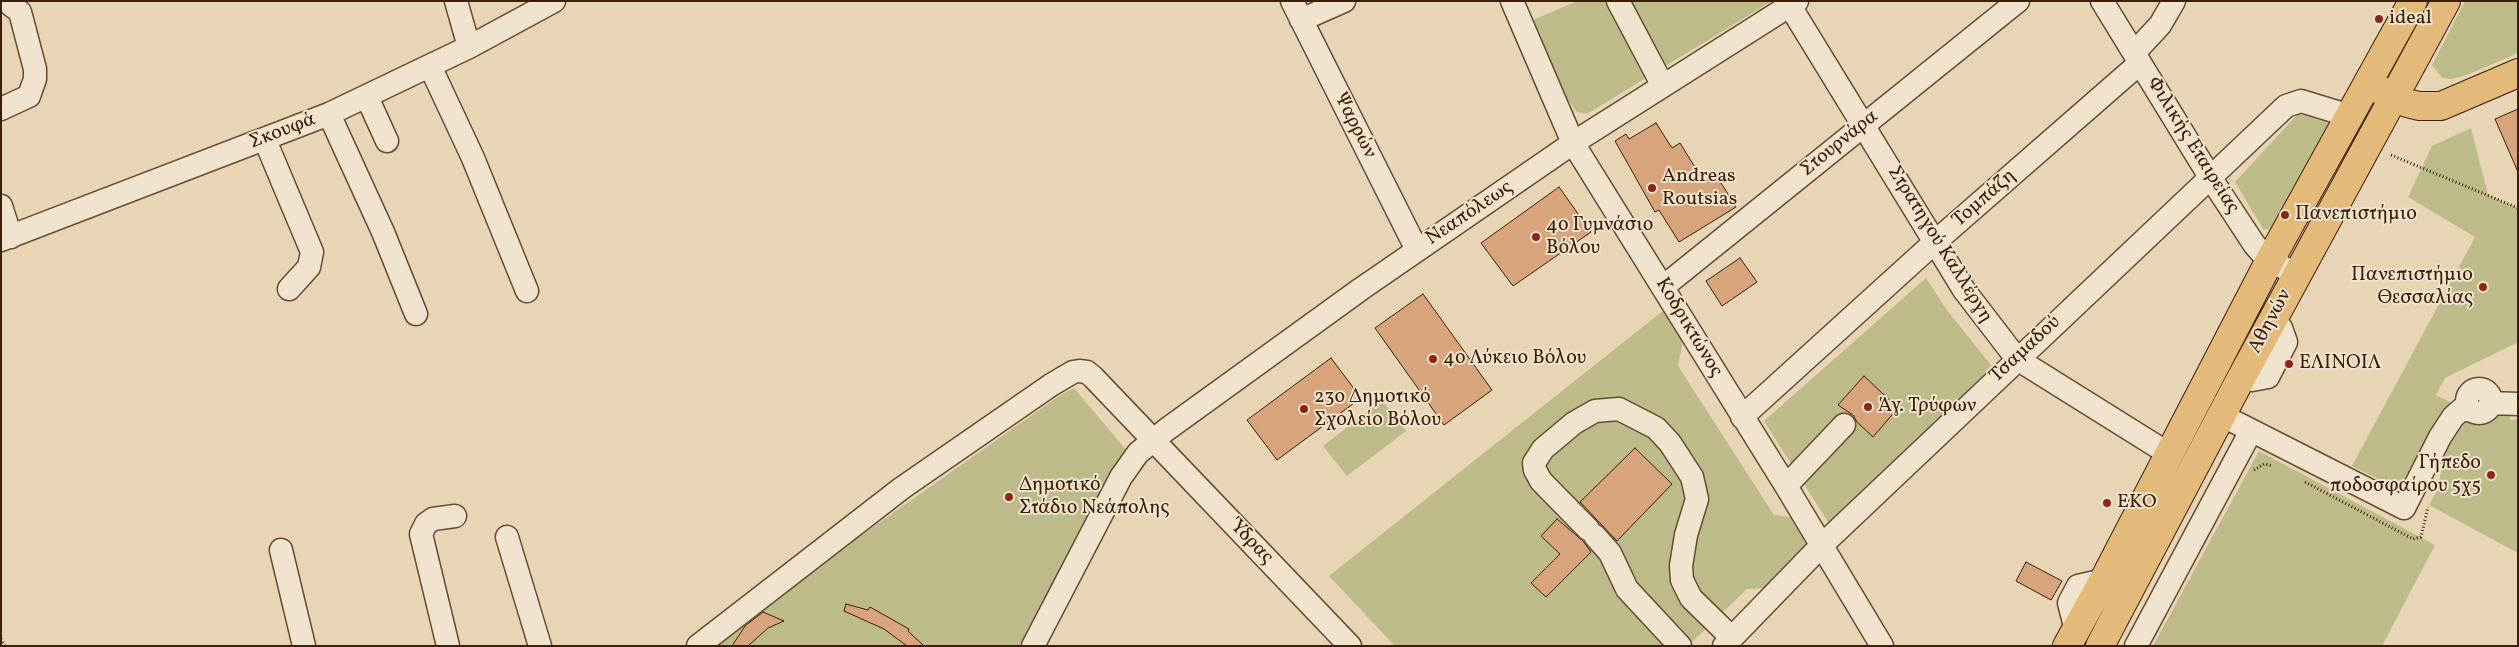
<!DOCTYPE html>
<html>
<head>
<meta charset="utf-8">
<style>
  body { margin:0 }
  #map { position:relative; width:2519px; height:647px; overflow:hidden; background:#e8d5b5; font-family:Vollkorn,serif }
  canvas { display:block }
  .frame { position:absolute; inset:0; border:2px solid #3d1f07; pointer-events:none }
</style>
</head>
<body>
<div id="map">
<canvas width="2519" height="647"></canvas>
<div class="frame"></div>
</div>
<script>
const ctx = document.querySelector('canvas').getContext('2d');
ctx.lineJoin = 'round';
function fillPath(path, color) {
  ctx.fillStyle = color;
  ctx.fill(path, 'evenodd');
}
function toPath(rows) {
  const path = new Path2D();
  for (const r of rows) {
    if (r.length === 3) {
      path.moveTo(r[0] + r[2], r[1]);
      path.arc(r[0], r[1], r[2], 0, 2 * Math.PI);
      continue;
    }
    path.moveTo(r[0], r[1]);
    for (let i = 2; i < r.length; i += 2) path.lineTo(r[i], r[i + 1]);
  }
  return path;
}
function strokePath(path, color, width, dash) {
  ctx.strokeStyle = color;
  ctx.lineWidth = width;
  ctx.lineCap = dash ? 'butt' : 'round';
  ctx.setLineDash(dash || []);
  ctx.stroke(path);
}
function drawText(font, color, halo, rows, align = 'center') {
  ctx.font = font + ' Vollkorn,serif';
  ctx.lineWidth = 4;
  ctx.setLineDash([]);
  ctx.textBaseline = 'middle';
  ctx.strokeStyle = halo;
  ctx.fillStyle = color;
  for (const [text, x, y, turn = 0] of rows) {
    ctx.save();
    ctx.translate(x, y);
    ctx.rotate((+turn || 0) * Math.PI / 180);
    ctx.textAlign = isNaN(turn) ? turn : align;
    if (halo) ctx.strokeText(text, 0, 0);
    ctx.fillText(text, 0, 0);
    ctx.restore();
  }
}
const green = toPath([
  [1577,1,1772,1,1587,114,1577,112,1567,99,1531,21],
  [2465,1,2518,1,2518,53,2467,75,2452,79,2442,78,2432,65],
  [2298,114,2329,123,2271,230,2263,229,2235,182],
  [2471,128,2488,195,2518,208,2518,342,2445,378,2436,395,2452,403,2406,493,2352,466,2475,237,2408,197,2432,146],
  [1926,278,1946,309,1995,370,1830,525,1764,421],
  [1664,310,1683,341,1678,366,1774,515,1790,517,1812,552,1774,588,1747,589,1688,646,1395,646,1329,576],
  [1074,388,1127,451,1019,646,718,646,739,627,849,544,1059,396],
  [1382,400,1406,431,1347,476,1323,446],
  [2508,407,2510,420,2518,419,2518,553,2429,505,2437,491,2445,453,2462,424],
  [2259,451,2435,545,2382,646,2153,646]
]);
const building = toPath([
  [2518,109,2518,172,2495,119,2518,109],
  [1656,123,1672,148,1680,143,1704,182,1716,175,1736,207,1679,242,1659,210,1655,212,1615,141,1626,134,1629,139,1656,123],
  [1559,187,1591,232,1513,286,1481,243,1559,187],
  [1740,258,1757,282,1722,306,1706,281,1740,258],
  [1423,294,1492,390,1444,425,1375,328,1423,294],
  [1331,358,1361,398,1277,460,1247,420,1331,358],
  [1864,376,1898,408,1873,437,1857,422,1853,415,1838,405,1864,376],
  [1635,448,1672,484,1617,541,1580,502,1635,448],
  [1557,519,1583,541,1591,552,1546,597,1531,583,1560,554,1541,536,1557,519],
  [2026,562,2062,581,2051,600,2016,581,2026,562],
  [846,604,868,610,870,607,909,629,908,631,924,646,907,646,884,629,844,611,846,604],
  [763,612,784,621,768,628,748,646,732,646,745,626,763,612]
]);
const path = toPath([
  [2391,155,2518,208],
  [2467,390,2475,385,2482,385],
  [2254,470,2264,464,2273,466],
  [2305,482,2413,539,2421,537,2428,507],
  [1,639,5,646]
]);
const minor = toPath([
  [456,1,469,47],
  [1292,1,1417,250],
  [1512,1,1573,143,1786,486,1882,646],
  [1618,1,1663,86],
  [1787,1,1964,290,2017,359,2169,454],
  [2102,1,2210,177,2254,244,2266,258,2297,275],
  [1301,20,1344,1],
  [2134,53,2160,25,2174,1],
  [430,66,473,158,527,291],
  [367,97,387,141],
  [1,109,29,96,35,79,35,69,20,12,6,1],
  [329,114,383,232,416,314],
  [265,140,312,252,309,267,289,289],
  [1,206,11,237],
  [1,240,329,114,469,47,554,1],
  [1663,287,2018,1],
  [2252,380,2268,377,2286,342,2281,328],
  [2479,401,12],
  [2490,403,2518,404],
  [2221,415,2404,508,2440,437,2453,417,2462,409,2472,411],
  [1742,417,1935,242,2140,63],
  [1786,486,1844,425],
  [1588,529,1541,481,1535,470,1534,463,1543,449,1574,423,1595,411,1619,409,1656,428,1670,443,1692,477,1697,499,1686,535,1681,566,1682,580,1691,598,1732,638],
  [1595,536,1610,553,1627,589,1680,646],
  [507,537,540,646],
  [281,550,304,646],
  [2076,630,2069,603,2078,586,2104,580],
  [448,646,421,534,426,524,433,519,455,516],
  [698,646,902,488,1051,385,1073,372,1079,371,1087,372,1093,377,1350,646],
  [1033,646,1121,477,1138,453,1166,430,1361,289,1573,143,1797,1],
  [1724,646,1821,546,2286,106,2301,101,2350,116],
  [2136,646,2251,431]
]);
const major = toPath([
  [2380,90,2407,103,2419,106,2441,106,2518,73],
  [2067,646,2107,574,2270,260,2413,1],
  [2100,646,2239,382,2446,1]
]);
const markers = [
  [2379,19,5,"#8f2418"],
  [1652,188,5,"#8f2418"],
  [2285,215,5,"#8f2418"],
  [1536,237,5,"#8f2418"],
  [2483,287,5,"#8f2418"],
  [1433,359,5,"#8f2418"],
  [2289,364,5,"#8f2418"],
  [1868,407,5,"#8f2418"],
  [1304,409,5,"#8f2418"],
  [2491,475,5,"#8f2418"],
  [1009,497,5,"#8f2418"],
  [2107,503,5,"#8f2418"]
];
const poiNames = [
  ["ideal",2389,19],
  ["Andreas",1662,177],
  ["Routsias",1662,200],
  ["Πανεπιστήμιο",2295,215],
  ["4ο Γυμνάσιο",1546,226],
  ["Βόλου",1546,249],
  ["Πανεπιστήμιο",2473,276,"right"],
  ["Θεσσαλίας",2473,299,"right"],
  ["4ο Λύκειο Βόλου",1443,359],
  ["ΕΛΙΝΟΙΛ",2299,364],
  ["23ο Δημοτικό",1314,398],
  ["Σχολείο Βόλου",1314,421],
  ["Άγ. Τρύφων",1878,407],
  ["Γήπεδο",2481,464,"right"],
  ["ποδοσφαίρου 5χ5",2481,487,"right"],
  ["Δημοτικό",1019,486],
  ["Στάδιο Νεάπολης",1019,509],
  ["EKO",2117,503]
];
const streetNames = [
  ["Ψαρρών",1354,126,63],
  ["Σκουφά",283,132,-21],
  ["Στουρνάρα",1840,144,-39],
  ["Φιλικής Εταιρείας",2192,146,58],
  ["Τομπάζη",1985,199,-41],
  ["Νεαπόλεως",1470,214,-34],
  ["Στρατηγού Καλλέργη",1939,245,58],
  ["Αθηνών",2271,322,-62],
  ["Κοδρικτώνος",1688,328,59],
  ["Τσαμαδού",2026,350,-43],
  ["Ύδρας",1251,543,46]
];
fillPath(green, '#bdbb89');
fillPath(building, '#d7a47b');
strokePath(building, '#3d1f07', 1);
strokePath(minor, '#684c32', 25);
strokePath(major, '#3d1f07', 30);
strokePath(path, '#3d1f07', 3, [1, 2.5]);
strokePath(minor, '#f0e4cf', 22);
strokePath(major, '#e4ba7a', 28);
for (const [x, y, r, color] of markers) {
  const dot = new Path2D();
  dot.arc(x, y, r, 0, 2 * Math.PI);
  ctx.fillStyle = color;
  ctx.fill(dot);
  strokePath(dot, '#f0e4cf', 2);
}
drawText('20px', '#3d1f07', '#f0e4cf', poiNames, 'left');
drawText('20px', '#3d1f07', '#f0e4cf', streetNames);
</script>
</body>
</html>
